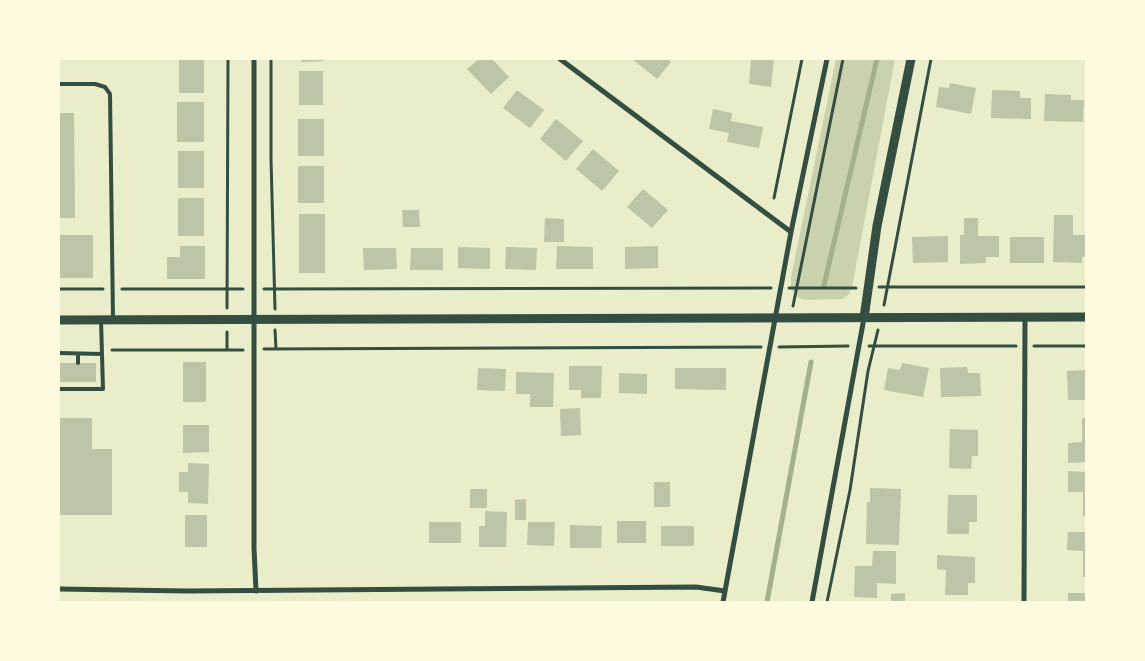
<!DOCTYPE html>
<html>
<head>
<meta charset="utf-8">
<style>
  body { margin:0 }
  #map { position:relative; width:1145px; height:661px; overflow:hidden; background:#e9edc9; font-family:Montserrat,sans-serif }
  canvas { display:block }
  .frame { position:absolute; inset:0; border:60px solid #fefae0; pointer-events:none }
</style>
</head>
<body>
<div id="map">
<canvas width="1145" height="661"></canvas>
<div class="frame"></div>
</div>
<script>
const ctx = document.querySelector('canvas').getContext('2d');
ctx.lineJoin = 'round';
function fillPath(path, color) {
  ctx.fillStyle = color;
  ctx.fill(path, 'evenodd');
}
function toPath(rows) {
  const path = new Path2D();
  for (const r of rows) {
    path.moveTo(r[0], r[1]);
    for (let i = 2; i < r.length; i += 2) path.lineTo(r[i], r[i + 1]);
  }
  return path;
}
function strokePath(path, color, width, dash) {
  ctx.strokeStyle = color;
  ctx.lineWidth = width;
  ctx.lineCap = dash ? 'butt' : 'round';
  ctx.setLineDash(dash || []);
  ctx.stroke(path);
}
const green = toPath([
  [836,59,895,59,852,287,849,294,842,299,806,300,799,298,791,289,791,277]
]);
const stream = toPath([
  [824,285,877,59],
  [767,602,811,362]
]);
const building = toPath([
  [179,59,204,59,204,93,179,93],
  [301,59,323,59,324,61,301,62],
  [479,59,492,59,509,77,491,94,467,69],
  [632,59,668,59,671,62,657,79],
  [751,59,774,59,771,87,749,84],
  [299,71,323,71,323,105,299,105],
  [950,83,976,88,971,114,936,107,939,87,949,88],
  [517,90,544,110,530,128,503,108],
  [992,90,1020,91,1020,98,1031,98,1031,119,991,118],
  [1045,94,1071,95,1071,100,1084,100,1083,122,1044,121],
  [177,102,204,102,204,142,177,142],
  [713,109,732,113,731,121,763,127,759,148,727,142,729,133,709,129],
  [59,113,74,113,75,218,59,218],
  [298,119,324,119,324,156,298,156],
  [556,119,583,141,566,161,540,139],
  [593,149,619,171,602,191,576,169],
  [178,151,204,151,204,188,178,188],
  [298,166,324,166,324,203,298,203],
  [643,189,668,210,652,228,627,207],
  [178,198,204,198,204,236,178,236],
  [402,210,419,210,420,227,403,227],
  [299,214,325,214,325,273,299,273],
  [1054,215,1073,215,1073,235,1086,235,1086,257,1082,257,1082,263,1053,262],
  [545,218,564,219,564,242,544,242],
  [964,218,978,218,978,236,999,236,999,257,986,257,986,263,960,264,960,235,964,235],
  [59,235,93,235,93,278,59,278],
  [948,236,948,262,913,263,912,237],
  [1010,237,1044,237,1044,263,1010,263],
  [180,246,205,246,205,279,167,279,167,257,180,257],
  [557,246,593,247,593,269,556,269],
  [658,246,658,268,625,269,625,247],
  [458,247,490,248,490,269,458,268],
  [506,247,537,248,536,270,505,269],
  [363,248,396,248,397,269,364,270],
  [411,248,443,248,443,270,410,270],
  [183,362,206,362,206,402,183,402],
  [59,363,96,363,96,382,59,382],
  [902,363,929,368,923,397,884,390,888,368,900,370],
  [569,366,602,366,601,398,581,398,581,390,569,390],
  [967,367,968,373,980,373,981,396,941,397,940,368],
  [478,368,506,369,505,391,477,390],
  [675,368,726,368,726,390,675,389],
  [1086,370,1086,400,1068,400,1067,371],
  [516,372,554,373,553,407,530,407,530,394,516,394],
  [619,373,647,374,647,394,619,393],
  [580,408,581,435,561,436,560,409],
  [59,418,92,418,92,449,112,449,112,515,59,515],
  [1082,418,1086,418,1086,462,1068,463,1068,443,1082,442],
  [183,425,209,425,209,452,183,453],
  [950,429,978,430,978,456,972,456,971,469,949,468],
  [188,463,209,464,208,504,188,503,188,492,179,492,179,472,188,472],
  [1068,471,1086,472,1086,516,1083,516,1083,492,1068,492],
  [654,482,670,482,670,507,654,507],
  [870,488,901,489,899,545,866,544,867,502,870,502],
  [470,489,487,489,487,508,470,508],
  [948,495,977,495,977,522,969,522,969,534,947,534],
  [526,499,526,520,515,520,515,500],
  [485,511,507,512,506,547,479,547,479,526,485,526],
  [185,515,207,515,207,547,185,547],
  [617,521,646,521,646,543,617,543],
  [429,522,461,522,461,543,429,543],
  [528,522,555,522,554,546,527,545],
  [570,525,602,526,601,548,570,548],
  [661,526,694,526,694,546,661,546],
  [1068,532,1086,532,1086,577,1083,577,1083,551,1067,550],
  [873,551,896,551,896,584,877,583,877,598,854,597,855,566,872,566],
  [937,555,975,557,975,583,968,583,968,595,945,595,946,570,937,569],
  [905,593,905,602,891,602,891,594],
  [1068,593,1086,593,1086,602,1068,602]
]);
const path = toPath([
  [271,59,271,159,275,309],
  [774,198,802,59],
  [879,287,1086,287],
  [789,288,856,288],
  [59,289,103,289],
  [122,289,243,289],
  [264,289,771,288],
  [884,305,931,59],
  [793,306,843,59],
  [227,308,228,59],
  [275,330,276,349],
  [227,332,227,350],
  [869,346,1016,346],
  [1034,346,1086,346],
  [779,347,848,346],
  [264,349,761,347],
  [112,350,243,350],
  [827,602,850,490,868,371,878,330]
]);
const service = toPath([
  [59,84,95,84,105,87,110,94,113,319],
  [59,353,102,354],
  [78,363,78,354],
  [59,389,103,389,101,320]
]);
const minor = toPath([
  [254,59,254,548,256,591],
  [560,59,791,232],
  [59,589,187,591,696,587,725,591],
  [723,602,791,232,827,59],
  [812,602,864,318],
  [1024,602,1025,317]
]);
const tertiary = toPath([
  [864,318,877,226,911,59],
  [59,320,1086,317]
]);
fillPath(green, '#cad2ad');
strokePath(stream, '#a3b18a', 5);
fillPath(building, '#bcc5a7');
strokePath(path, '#344e41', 3);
strokePath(service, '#344e41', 4);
strokePath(minor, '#344e41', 5);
strokePath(tertiary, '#344e41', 9);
</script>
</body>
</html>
